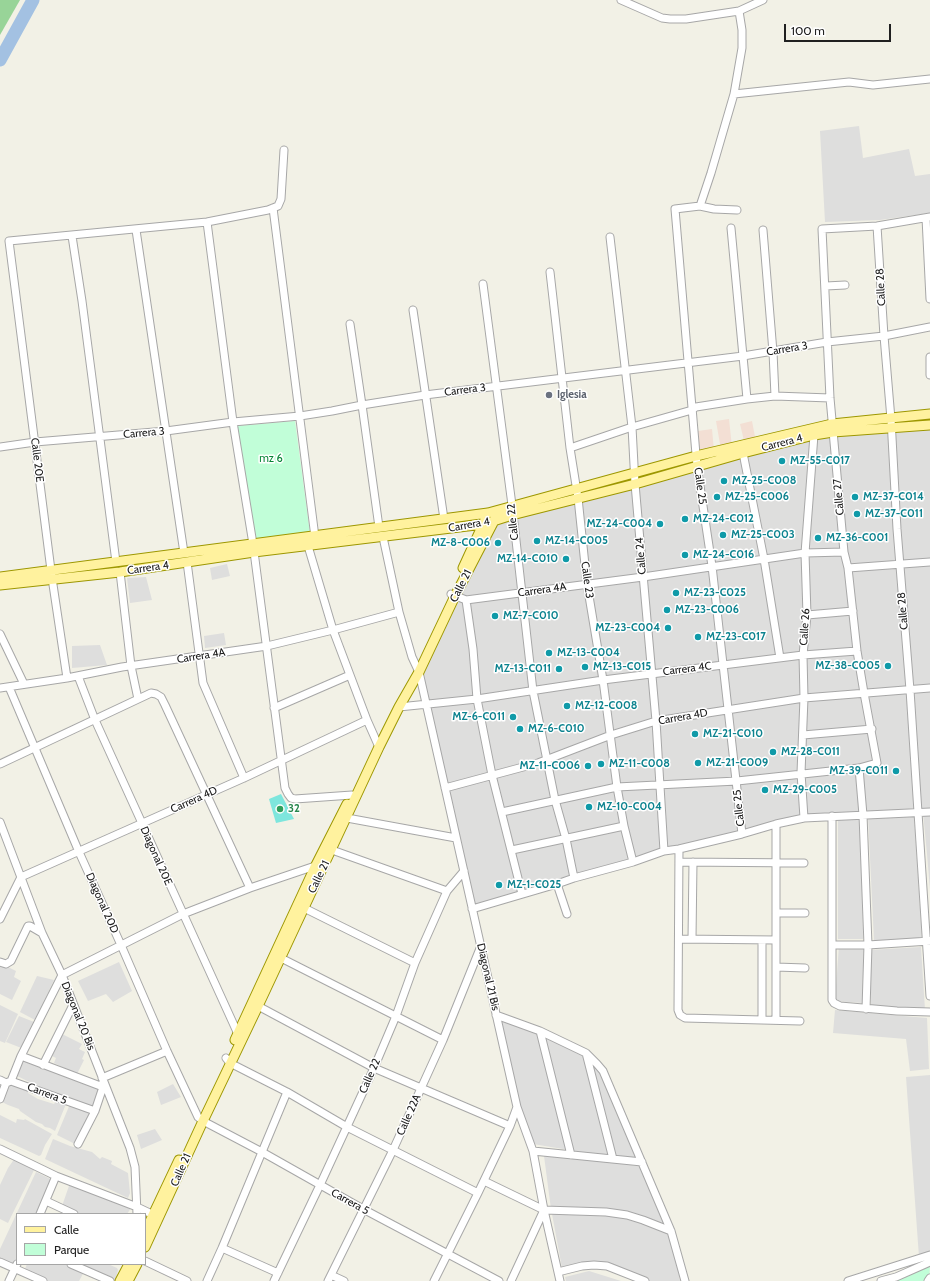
<!DOCTYPE html>
<html>
<head>
<meta charset="utf-8">
<style>
  body { margin:0 }
  #map { position:relative; width:930px; height:1281px; overflow:hidden; background:#f2f1e6; font-family:Cabin,sans-serif }
  canvas { display:block }
  .legend { position:absolute; left:16px; top:1213px; width:130px; height:52px; box-sizing:border-box; background:#fff; border:1px solid #a6a6a6; margin:0; padding:5px 7px; list-style:none; font-size:12px; color:#202020 }
  .legend li { display:flex; align-items:center; gap:8px; height:20px }
  .legend b { width:20px; border:1px solid #a6a6a6 }
  .scale { position:absolute; left:784px; top:24px; width:107px; height:18px; box-sizing:border-box; border:2px solid #202020; border-top:0; padding-left:5px; font-size:12px; line-height:14px; white-space:nowrap; color:#202020; -webkit-text-stroke:3px #fff; paint-order:stroke }
</style>
</head>
<body>
<div id="map">
<canvas width="930" height="1281"></canvas>
<ul class="legend">
<li><b style="height:5px;background:#fff29e"></b>Calle</li>
<li><b style="height:11px;background:#c1fed8"></b>Parque</li>
</ul>
<div class="scale">100 m</div>
</div>
<script>
const ctx = document.querySelector('canvas').getContext('2d');
ctx.lineJoin = 'round';
function fillPath(path, color) {
  ctx.fillStyle = color;
  ctx.fill(path, 'evenodd');
}
function toPath(rows) {
  const path = new Path2D();
  for (const r of rows) {
    path.moveTo(r[0], r[1]);
    for (let i = 2; i < r.length; i += 2) path.lineTo(r[i], r[i + 1]);
  }
  return path;
}
function strokePath(path, color, width, dash) {
  ctx.strokeStyle = color;
  ctx.lineWidth = width;
  ctx.lineCap = dash ? 'butt' : 'round';
  ctx.setLineDash(dash || []);
  ctx.stroke(path);
}
function drawText(font, color, halo, rows, align = 'center') {
  ctx.font = font + ' Cabin,sans-serif';
  ctx.lineWidth = 3;
  ctx.setLineDash([]);
  ctx.textBaseline = 'middle';
  ctx.strokeStyle = halo;
  ctx.fillStyle = color;
  for (const [text, x, y, turn = 0] of rows) {
    ctx.save();
    ctx.translate(x, y);
    ctx.rotate((+turn || 0) * Math.PI / 180);
    ctx.textAlign = isNaN(turn) ? turn : align;
    if (halo) ctx.strokeText(text, 0, 0);
    ctx.fillText(text, 0, 0);
    ctx.restore();
  }
}
const residential = toPath([
  [859,126,863,158,909,149,915,176,930,174,930,213,880,220,825,222,820,131],
  [930,420,930,812,804,818,469,906,441,779,416,677,496,516,839,429],
  [227,564,230,576,212,580,210,568],
  [146,577,152,600,130,603,127,578],
  [224,633,226,645,205,648,204,636],
  [100,645,107,665,72,668,72,646],
  [923,813,930,813,930,890,927,854],
  [914,814,922,939,874,941,868,816],
  [862,817,863,939,838,939,838,818],
  [839,945,864,947,862,1003,835,1001],
  [921,947,925,1010,871,1006,870,950],
  [119,962,132,991,113,1002,106,994,88,1001,78,981],
  [0,963,16,971,14,977,21,981,12,1000,0,994],
  [37,976,54,980,35,1020,20,1012],
  [0,1005,18,1014,5,1043,0,1041],
  [835,1010,927,1018,929,1069,910,1071,906,1039,833,1033],
  [19,1016,34,1022,24,1049,6,1042],
  [507,1021,539,1034,569,1150,533,1144,524,1122,502,1028,502,1022],
  [60,1033,82,1044,79,1049,85,1052,82,1059,84,1060,77,1074,54,1063,56,1058,50,1055],
  [544,1036,585,1055,611,1156,572,1152],
  [20,1056,77,1081,100,1089,93,1110,62,1098,11,1073],
  [596,1065,604,1076,642,1159,613,1156,591,1066],
  [930,1075,930,1253,919,1257,906,1077],
  [8,1084,28,1089,28,1093,38,1099,54,1104,57,1100,66,1104,55,1131,50,1128,45,1127,42,1124,36,1122,20,1111,19,1109,8,1105,0,1101],
  [173,1084,181,1097,161,1105,157,1092],
  [70,1104,92,1113,77,1145,57,1135],
  [0,1115,16,1123,17,1119,24,1120,25,1119,52,1134,45,1145,41,1155,39,1156,0,1138],
  [155,1129,162,1140,141,1149,137,1135],
  [53,1139,70,1146,92,1152,100,1159,102,1157,112,1161,111,1164,128,1173,130,1193,128,1198,45,1159],
  [544,1156,576,1157,644,1167,658,1196,664,1224,627,1213,551,1209],
  [15,1158,35,1168,8,1223,0,1219,0,1185,8,1168],
  [36,1172,55,1181,40,1214,17,1214,17,1266,0,1258,0,1249],
  [70,1183,131,1208,127,1214,79,1214,62,1206],
  [573,1212,605,1214,627,1218,672,1234,680,1281,640,1281,604,1267,562,1268,552,1214],
  [27,1264,65,1264,84,1272,79,1281,48,1281,25,1269],
  [81,1264,108,1264,117,1268,118,1270,115,1281],
  [589,1271,621,1281,566,1281,565,1277]
]);
const commercial = toPath([
  [729,419,732,447,721,450,716,421],
  [752,421,756,442,745,445,740,424],
  [712,429,714,451,700,454,698,431]
]);
const forest = toPath([
  [0,0,20,0,0,35]
]);
const park = toPath([
  [295,421,310,533,255,540,237,426],
  [930,1265,929,1281,883,1281]
]);
const pitch = toPath([
  [281,794,294,819,276,823,269,799]
]);
const river = toPath([
  [0,60,33,0]
]);
const minor = toPath([
  [621,0,662,18,670,19,686,19,739,11,763,0],
  [734,94,849,82,873,85,930,79],
  [700,206,711,173,734,94,742,48,742,30,739,11],
  [273,208,315,537],
  [737,210,714,209,700,206,675,209,697,466,712,566,742,834],
  [926,218,930,299],
  [207,222,233,422,253,544,285,788,288,794,291,798,295,799,352,795],
  [877,226,884,336,891,419,897,529,910,690,930,996],
  [731,228,747,399],
  [136,230,184,553],
  [763,230,773,352,775,396],
  [72,236,82,301,116,562],
  [610,237,632,427,635,484,656,721,664,851],
  [550,272,570,448,578,498,587,584,603,680,617,787,624,826,633,862],
  [483,284,512,505,533,691,555,800,566,839,574,878],
  [826,286,845,285],
  [413,310,444,519],
  [350,324,362,405,379,527],
  [930,357,930,375],
  [0,447,35,442,166,431,233,422,300,416,332,411,362,405,425,395,743,356,827,342,884,336,930,327],
  [570,448,632,427,692,410,696,407,747,399,775,396,830,398],
  [743,453,764,559,780,658],
  [383,537,399,612,412,657,419,672,517,1107,533,1151,544,1210,560,1281],
  [308,546,333,630,367,720,379,747],
  [187,562,203,683,244,778],
  [848,568,930,562],
  [120,572,131,666,138,699],
  [451,594,466,600,643,577,805,553,844,552],
  [466,600,473,649,477,699,492,775,522,894],
  [807,615,853,611],
  [0,634,24,684],
  [78,676,95,720,238,1034],
  [67,678,52,578,9,241,207,222,268,210,278,206,281,199,284,150],
  [9,687,79,852,121,945,167,1051,198,1117,203,1121,262,1152,363,1209,499,1281],
  [0,688,67,678,122,667,267,646,333,630,399,612],
  [399,707,477,699,603,680,803,655,857,651],
  [274,708,350,675],
  [803,735,872,729],
  [0,764,151,693,156,694,161,697,165,705,250,888],
  [859,768,863,815,868,945,866,1009],
  [445,788,538,763,611,735,656,721,804,698,930,688],
  [502,812,617,787,737,781,859,768,877,763,864,693,857,651,848,568,844,552,830,398,822,229,877,226,930,217],
  [832,816,832,1000,834,1003,840,1006,897,1011,930,1012],
  [347,818,456,838],
  [804,818,801,773,804,698,803,655,807,615,805,553,814,435],
  [0,822,42,933,62,975,130,1148,135,1167,137,1214],
  [776,824,776,1020],
  [679,849,678,1010,680,1015,685,1018,800,1021],
  [332,850,447,891],
  [512,850,624,826],
  [680,862,804,863],
  [557,884,567,914],
  [304,908,415,963],
  [472,909,557,884,574,878,633,862,664,851,679,849,742,834,776,824,804,818,930,812],
  [776,913,805,913],
  [0,919,21,877,244,778,367,720],
  [679,939,776,940],
  [692,939,693,862],
  [832,945,868,945,930,941],
  [281,958,443,1040],
  [0,962,6,964,11,961,28,926,30,926,42,933],
  [776,967,805,968],
  [258,1006,374,1068,510,1126],
  [496,1015,540,1031,586,1053,597,1064,603,1071,671,1231,685,1281],
  [762,1020,762,940],
  [540,1031,571,1155],
  [586,1053,613,1159],
  [21,1056,103,1087,103,1081],
  [226,1058,230,1063,287,1092,347,1127,478,1193],
  [43,1065,73,1005],
  [102,1078,167,1051],
  [0,1080,6,1083,11,1081,95,1111],
  [11,1081,21,1056,62,975,183,914,250,888,318,865],
  [0,1099,6,1083],
  [78,1144,95,1111,103,1087],
  [0,1149,56,1176,137,1207,158,1217],
  [533,1151,642,1162],
  [484,1181,544,1210,606,1212,627,1215,643,1220,671,1231],
  [46,1201,74,1214],
  [40,1214,56,1176],
  [222,1248,278,1273],
  [145,1261,187,1281],
  [0,1262,43,1281],
  [71,1264,110,1281],
  [558,1272,582,1266,594,1265,607,1266,645,1281],
  [331,1275,344,1281],
  [9,1281,17,1264],
  [207,1281,222,1248,287,1092],
  [274,1281,320,1185,374,1068,396,1016,415,963,447,891,464,871],
  [328,1281,393,1150,443,1040,481,946],
  [434,1281,478,1193,510,1126,517,1107],
  [511,1281,544,1210],
  [848,1281,930,1255],
  [881,1281,896,1277,930,1262],
  [928,1281,930,1278]
]);
const major = toPath([
  [463,568,485,520],
  [0,577,488,513,696,456,832,424,930,414],
  [0,585,120,572,254,552,484,524,512,515,635,484,743,453,814,435,833,432,930,425],
  [235,1040,316,865,347,804],
  [145,1232,179,1160],
  [145,1247,203,1121,258,1006,379,747,399,707,419,672,455,596,495,519],
  [120,1281,129,1264],
  [128,1281,137,1264]
]);
const markers = [
  [549,395,4,"#6b7280"],
  [782,461,4,"#0f9aa8"],
  [724,481,4,"#0f9aa8"],
  [717,497,4,"#0f9aa8"],
  [855,497,4,"#0f9aa8"],
  [857,514,4,"#0f9aa8"],
  [685,519,4,"#0f9aa8"],
  [660,524,4,"#0f9aa8"],
  [723,535,4,"#0f9aa8"],
  [818,538,4,"#0f9aa8"],
  [537,541,4,"#0f9aa8"],
  [498,543,4,"#0f9aa8"],
  [685,555,4,"#0f9aa8"],
  [566,559,4,"#0f9aa8"],
  [676,593,4,"#0f9aa8"],
  [667,610,4,"#0f9aa8"],
  [495,616,4,"#0f9aa8"],
  [668,628,4,"#0f9aa8"],
  [698,637,4,"#0f9aa8"],
  [549,653,4,"#0f9aa8"],
  [888,666,4,"#0f9aa8"],
  [585,667,4,"#0f9aa8"],
  [559,669,4,"#0f9aa8"],
  [567,706,4,"#0f9aa8"],
  [513,717,4,"#0f9aa8"],
  [520,729,4,"#0f9aa8"],
  [695,734,4,"#0f9aa8"],
  [773,752,4,"#0f9aa8"],
  [698,763,4,"#0f9aa8"],
  [601,764,4,"#0f9aa8"],
  [588,766,4,"#0f9aa8"],
  [896,771,4,"#0f9aa8"],
  [765,790,4,"#0f9aa8"],
  [589,807,4,"#0f9aa8"],
  [280,809,4,"#2e9e5b"],
  [499,885,4,"#0f9aa8"]
];
const streetNames = [
  ["Calle 28",881,287,-93],
  ["Carrera 3",787,349,-9],
  ["Carrera 3",465,390,-7],
  ["Carrera 3",144,433,-5],
  ["Carrera 4",782,443,-14],
  ["Calle 20E",37,460,83],
  ["Calle 25",700,486,82],
  ["Calle 27",839,497,-95],
  ["Calle 22",513,522,-96],
  ["Carrera 4",469,525,-10],
  ["Calle 24",641,556,-95],
  ["Carrera 4",148,568,-8],
  ["Calle 23",587,580,82],
  ["Calle 21",461,586,-63],
  ["Carrera 4A",542,590,-8],
  ["Calle 28",903,611,-95],
  ["Calle 26",805,627,-86],
  ["Carrera 4A",201,656,-9],
  ["Carrera 4C",687,669,-7],
  ["Carrera 4D",683,717,-10],
  ["Carrera 4D",194,800,-24],
  ["Calle 25",739,808,-96],
  ["Diagonal 20E",156,856,66],
  ["Calle 21",319,877,-64],
  ["Diagonal 20D",102,903,66],
  ["Diagonal 21 Bis",488,977,77],
  ["Diagonal 20 Bis",78,1016,68],
  ["Calle 22",370,1076,-66],
  ["Carrera 5",47,1094,21],
  ["Calle 22A",409,1115,-66],
  ["Calle 21",181,1170,-66],
  ["Carrera 5",350,1202,29]
];
const worshipNames = [
  ["Iglesia",557,395]
];
const parkNames = [
  ["mz 6",271,459]
];
const cultureNames = [
  ["MZ-55-C017",790,461],
  ["MZ-25-C008",732,481],
  ["MZ-25-C006",725,497],
  ["MZ-37-C014",863,497],
  ["MZ-37-C011",865,514],
  ["MZ-24-C012",693,519],
  ["MZ-24-C004",652,524,"right"],
  ["MZ-25-C003",731,535],
  ["MZ-36-C001",826,538],
  ["MZ-14-C005",545,541],
  ["MZ-8-C006",490,543,"right"],
  ["MZ-24-C016",693,555],
  ["MZ-14-C010",558,559,"right"],
  ["MZ-23-C025",684,593],
  ["MZ-23-C006",675,610],
  ["MZ-7-C010",503,616],
  ["MZ-23-C004",660,628,"right"],
  ["MZ-23-C017",706,637],
  ["MZ-13-C004",557,653],
  ["MZ-38-C005",880,666,"right"],
  ["MZ-13-C015",593,667],
  ["MZ-13-C011",551,669,"right"],
  ["MZ-12-C008",575,706],
  ["MZ-6-C011",505,717,"right"],
  ["MZ-6-C010",528,729],
  ["MZ-21-C010",703,734],
  ["MZ-28-C011",781,752],
  ["MZ-21-C009",706,763],
  ["MZ-11-C008",609,764],
  ["MZ-11-C006",580,766,"right"],
  ["MZ-39-C011",888,771,"right"],
  ["MZ-29-C005",773,790],
  ["MZ-10-C004",597,807],
  ["MZ-1-C025",507,885]
];
const leisureNames = [
  ["32",288,809]
];
fillPath(residential, '#dededd');
fillPath(commercial, '#f3dfd4');
fillPath(forest, '#98d498');
fillPath(park, '#c1fed8');
fillPath(pitch, '#7ee6dd');
strokePath(river, '#a3c1e2', 13);
strokePath(minor, '#a7a7a7', 9);
strokePath(major, '#9d9700', 11);
strokePath(minor, '#fff', 7);
strokePath(major, '#fff29e', 9);
for (const [x, y, r, color] of markers) {
  const dot = new Path2D();
  dot.arc(x, y, r, 0, 2 * Math.PI);
  ctx.fillStyle = color;
  ctx.fill(dot);
  strokePath(dot, '#fff', 1.5);
}
drawText('11px', '#202020', '#fff', streetNames);
drawText('bold 11px', '#5b616d', '#fff', worshipNames, 'left');
drawText('11px', '#048434', '#fff', parkNames);
drawText('bold 11px', '#0d838f', '#fff', cultureNames, 'left');
drawText('bold 11px', '#27864d', '#fff', leisureNames, 'left');
</script>
</body>
</html>
